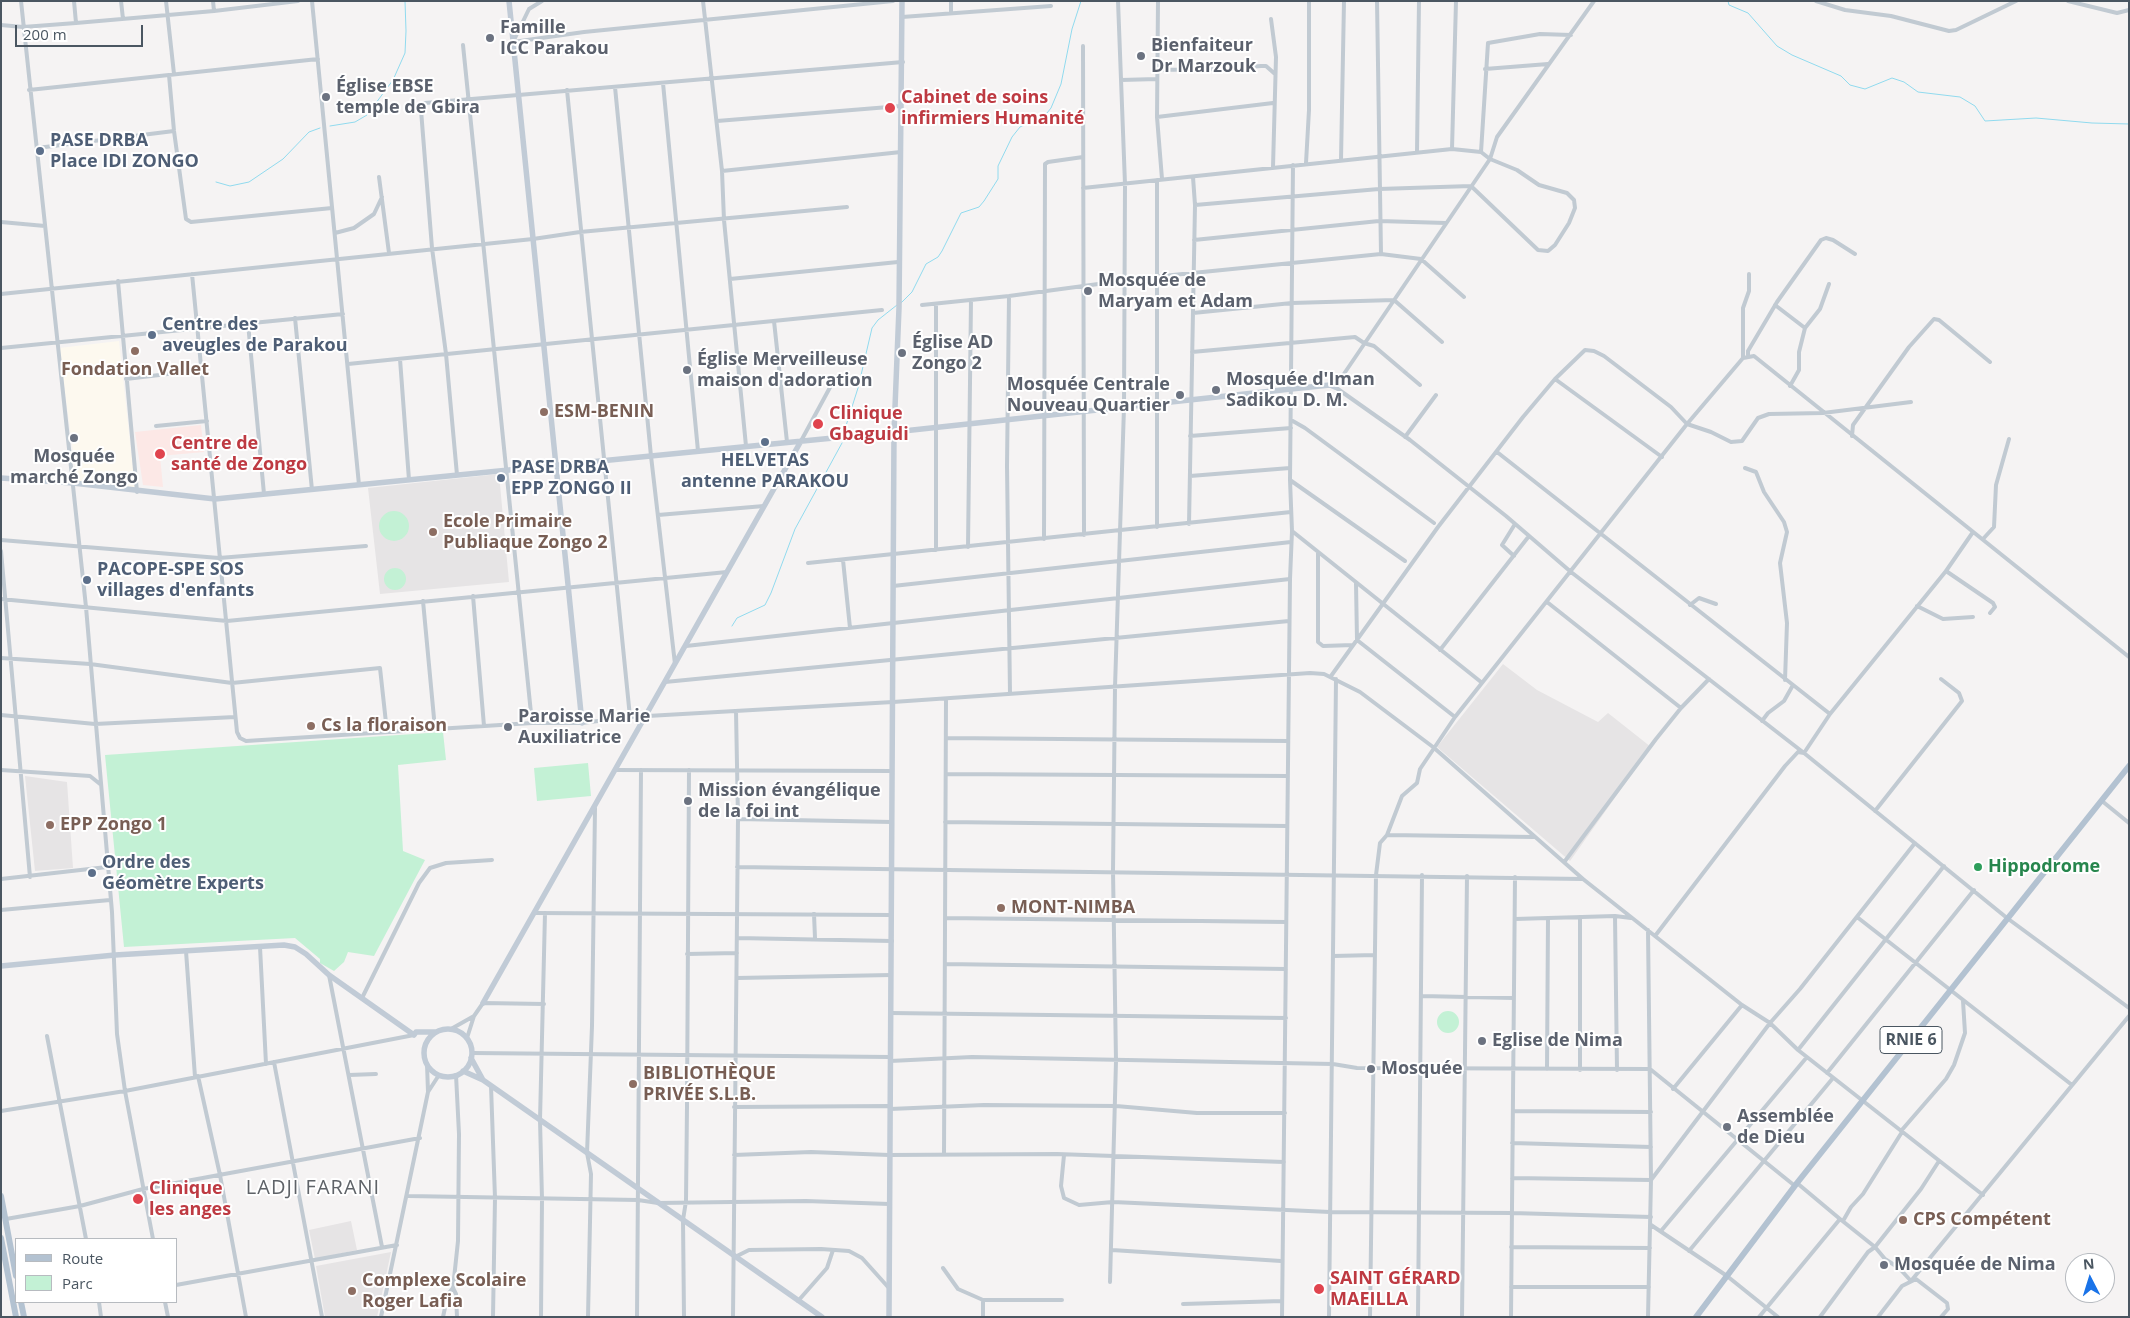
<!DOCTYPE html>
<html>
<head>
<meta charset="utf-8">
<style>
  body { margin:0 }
  #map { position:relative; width:2130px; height:1318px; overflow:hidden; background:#f5f3f3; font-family:"Open Sans",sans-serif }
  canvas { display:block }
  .frame { position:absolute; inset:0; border:2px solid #4a5661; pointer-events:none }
  .legend { position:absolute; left:15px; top:1238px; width:162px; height:65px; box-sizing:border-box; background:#fff; border:1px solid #b7bbc0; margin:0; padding:6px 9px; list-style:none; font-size:15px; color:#4a5661 }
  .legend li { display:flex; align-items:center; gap:10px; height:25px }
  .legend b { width:25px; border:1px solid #b7bbc0 }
  .north { position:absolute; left:2065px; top:1253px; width:50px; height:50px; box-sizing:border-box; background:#fff; border:1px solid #b7bbc0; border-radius:50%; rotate:355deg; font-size:14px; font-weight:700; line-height:20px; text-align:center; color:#4a5661 }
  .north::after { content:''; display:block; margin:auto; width:18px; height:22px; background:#1a73e8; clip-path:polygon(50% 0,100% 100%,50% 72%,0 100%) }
  .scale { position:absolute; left:15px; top:25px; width:128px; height:22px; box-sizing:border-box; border:2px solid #4a5661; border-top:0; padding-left:6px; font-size:15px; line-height:18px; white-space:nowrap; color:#4a5661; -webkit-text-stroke:4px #fff; paint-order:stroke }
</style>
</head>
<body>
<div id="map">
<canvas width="2130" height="1318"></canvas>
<div class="frame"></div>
<ul class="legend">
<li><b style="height:6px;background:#b3c2d1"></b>Route</li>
<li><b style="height:14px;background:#c3f1d5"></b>Parc</li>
</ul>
<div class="north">N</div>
<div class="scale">200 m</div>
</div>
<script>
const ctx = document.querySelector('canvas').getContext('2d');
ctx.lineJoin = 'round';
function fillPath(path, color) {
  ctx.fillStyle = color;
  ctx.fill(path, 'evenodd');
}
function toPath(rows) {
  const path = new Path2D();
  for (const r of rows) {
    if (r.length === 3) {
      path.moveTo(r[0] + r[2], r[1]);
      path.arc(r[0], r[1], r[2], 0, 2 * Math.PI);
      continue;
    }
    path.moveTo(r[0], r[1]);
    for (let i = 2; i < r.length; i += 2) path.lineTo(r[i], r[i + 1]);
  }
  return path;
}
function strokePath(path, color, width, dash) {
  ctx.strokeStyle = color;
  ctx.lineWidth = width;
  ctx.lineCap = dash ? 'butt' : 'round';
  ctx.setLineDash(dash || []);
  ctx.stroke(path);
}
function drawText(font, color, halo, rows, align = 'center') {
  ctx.font = font + ' "Open Sans",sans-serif';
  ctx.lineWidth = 4;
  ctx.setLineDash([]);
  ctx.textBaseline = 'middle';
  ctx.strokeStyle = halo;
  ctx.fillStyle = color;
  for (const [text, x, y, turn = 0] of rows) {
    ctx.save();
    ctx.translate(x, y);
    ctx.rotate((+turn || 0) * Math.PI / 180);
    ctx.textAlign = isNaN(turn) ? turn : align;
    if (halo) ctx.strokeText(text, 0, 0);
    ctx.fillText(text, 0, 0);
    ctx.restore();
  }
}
const commercial = toPath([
  [119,341,135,487,77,481,59,348]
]);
const education = toPath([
  [499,474,509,582,380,594,368,488],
  [1503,664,1537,690,1598,722,1608,713,1651,747,1570,861,1437,747],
  [25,776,67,782,73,868,35,871],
  [351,1221,357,1250,315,1259,309,1230],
  [391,1252,377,1317,325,1317,316,1266]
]);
const medical = toPath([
  [201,425,204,452,160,456,163,487,143,485,135,432]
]);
const green = toPath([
  [394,526,15],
  [395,579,11],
  [443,732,446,760,398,765,403,851,425,860,374,956,348,952,344,962,334,971,320,963,320,959,295,938,124,947,105,755],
  [588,763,591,796,537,801,534,768],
  [1448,1022,11]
]);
const stream = toPath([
  [1728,1,1729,5,1748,13,1777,46,1792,55,1841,76,1850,85,1865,89,1892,78,1904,82,1918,92,1960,97,1975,106,1985,121,2036,118,2092,123,2129,124],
  [330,126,355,122,367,115,393,80,405,53,406,31,405,1],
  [216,182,230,186,249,182,283,159,309,132,320,128],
  [901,303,912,292,926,264,938,257,942,251,961,213,979,207,984,201,998,179,998,166,1012,137,1020,127,1047,113,1051,108,1061,84,1072,29,1081,1],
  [844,432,858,388,872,328,878,320,897,305],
  [732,626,737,618,765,605,771,593,795,529,842,443]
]);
const street = toPath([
  [21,1,86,607,112,912,117,1034,125,1091,153,1239],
  [74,1,76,23],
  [121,1,123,19],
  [166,1,174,74],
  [213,1,214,11],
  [312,1,359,485],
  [703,1,722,171,724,220,746,446],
  [1158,1,1157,117,1162,179],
  [1377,1,1381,254],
  [1594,1,1497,137,1490,159,1335,387,1410,440,1506,516,1571,572,1804,753,2007,918,2129,1008],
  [1816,1,1845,10,1891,16,1949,31,1956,30,2016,1],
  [2068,1,2117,13,2129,10],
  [951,12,951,1],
  [902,17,1051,6],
  [1271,19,1276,57,1273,167],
  [1,25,23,27,76,23,214,11,298,1],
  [514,40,529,9,542,1],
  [513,42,584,32,893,1],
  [463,45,532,723],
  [1083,46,1084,535],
  [1485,69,1548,64],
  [1157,70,1225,69,1261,66,1266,66,1275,74],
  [169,75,174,131,186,219,191,222,332,208],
  [1121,80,1157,79],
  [663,83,698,451],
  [615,87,651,456,675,664],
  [29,90,318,59],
  [567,90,630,717],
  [1157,117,1273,103],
  [717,121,901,106],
  [37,148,174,131],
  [1452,149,1456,1],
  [1417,152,1419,1],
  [1481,152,1488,43,1540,34,1571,35],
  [1341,160,1344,1],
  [1306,163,1309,110,1309,1],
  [722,171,901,152],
  [379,177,389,253],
  [1083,188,1452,149,1481,152,1490,159,1517,170,1539,185,1567,193,1574,200,1575,208,1569,223,1555,245,1548,251,1538,250,1471,186,1379,189,1195,205],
  [1,222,45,226],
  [335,233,354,228,374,214,382,197],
  [1194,240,1379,221,1446,223],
  [192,274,237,732,240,738,246,741,532,723,582,723,630,717,893,702,1310,673,1324,674,1360,692,1433,747,1583,879,1742,1005,1770,1023,1798,1050,1983,1195],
  [730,279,898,262],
  [118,281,137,492],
  [1,294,533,239,580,232,847,207],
  [1009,296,1007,466,1010,694],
  [922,305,1009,296,1143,278,1381,254,1421,259,1464,297],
  [1775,305,1805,328,1799,352,1799,370,1790,386],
  [1193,313,1292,303,1394,300,1442,342],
  [295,318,312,490],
  [774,321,787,442],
  [248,323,264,494],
  [1805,328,1820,309,1829,284],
  [1,348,343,314],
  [1192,352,1355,337,1364,343,1374,346,1420,385],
  [1748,355,1748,351,1777,302,1821,240,1826,238,1833,240,1855,254],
  [1743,358,1743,308,1749,291,1749,274],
  [400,359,409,480],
  [348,364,882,310],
  [126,379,201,370],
  [1555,379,1662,457],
  [1291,420,1305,428,1434,523],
  [156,426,207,421],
  [1190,436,1291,428],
  [1852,436,1853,425,1909,347,1934,319,1939,320,1990,362],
  [1405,437,1436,395],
  [801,441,834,380],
  [1497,452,1830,714],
  [1745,468,1756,472,1764,492,1784,522,1787,532,1780,563,1787,623,1785,680],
  [457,475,446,354,432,248,421,110,425,103,903,62],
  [1190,476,1290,468],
  [1290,480,1405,561],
  [658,515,764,506],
  [1189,524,1195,205,1193,177],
  [1157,527,1157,180],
  [1292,531,1481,682],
  [1044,539,1045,164,1048,162,1083,157],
  [1983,539,1994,527,1996,485,2009,439],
  [1,540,219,558,366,546],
  [968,547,971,300],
  [936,550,936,304],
  [1,551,30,877],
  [1318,552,1318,642,1323,646,1353,645],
  [1514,556,1502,545,1515,524],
  [843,560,850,628],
  [808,563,1291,512],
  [1946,571,1993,603,1995,607,1990,613],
  [1356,583,1357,640,1455,717],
  [893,586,1291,542],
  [473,596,484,726],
  [1,599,227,621,727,572],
  [423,601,435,729],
  [1547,602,1681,708],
  [1690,605,1699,598,1716,604],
  [1917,606,1943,619,1973,617],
  [686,646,1290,579],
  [1440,650,1529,536],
  [1,658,90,664,232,683,380,668,387,732],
  [1331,676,1438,527,1523,417,1555,379,1585,350,1594,351,1604,356,1671,407,1687,424,1711,432,1731,442,1742,441,1758,418,1769,414,1823,413,1911,402],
  [665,682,1289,621],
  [1,715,95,724,235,717],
  [1762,721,1768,713,1784,701,1793,685],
  [946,738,1288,741],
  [1,770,90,776,100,784],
  [615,770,892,771],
  [946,774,1288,776],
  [2102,801,2129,823],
  [1875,811,1962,701,1959,693,1941,679],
  [738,819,892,822],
  [945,822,1287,826],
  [1387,835,1534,837],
  [1565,861,1656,739,1681,708,1709,679],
  [737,867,1583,879],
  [1,879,107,867],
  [1,910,110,900],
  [534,913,891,915],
  [814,914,815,938],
  [1615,916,1617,1070],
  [1857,917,2072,1085],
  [945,918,1286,922],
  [1515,919,1615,916,1631,918],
  [1648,930,1651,1180,1648,1317],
  [1655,936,1785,766,1798,752,1804,753,1830,714,1946,571,1973,532],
  [737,938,892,941],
  [260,947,266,1064],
  [186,951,195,1077],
  [687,954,737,953],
  [1333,956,1375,955],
  [945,964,1286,969],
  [329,975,382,1247],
  [737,978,891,975],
  [1421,996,1514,998],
  [362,998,419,883,430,868,446,863,492,860],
  [891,1013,1286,1018],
  [451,1029,474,1016],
  [47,1036,86,1239],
  [467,1038,474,1016,483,1003,544,1004],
  [1798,1050,1944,866],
  [472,1053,890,1057],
  [890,1061,972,1057,1333,1064,1357,1068,1650,1069,1795,1186],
  [274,1062,322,1317],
  [1547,1069,1548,918],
  [1580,1070,1580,917],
  [1827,1073,1974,890],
  [349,1075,376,1074],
  [198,1076,220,1175,246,1317],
  [491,1086,495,1198,493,1317],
  [1673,1089,1742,1005],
  [428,1092,439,1075],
  [734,1107,890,1106],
  [890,1109,984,1105,1116,1106,1197,1113,1285,1113],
  [1,1111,125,1091,414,1035],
  [1513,1111,1651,1112],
  [1901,1131,1946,1079,1954,1065,1965,1033,1963,1001],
  [1512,1143,1651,1147],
  [734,1155,811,1152,889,1155,1057,1154,1284,1162],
  [944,1155,946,699],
  [1064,1155,1061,1186,1064,1198,1079,1205,1113,1202,1330,1212,1512,1213,1651,1217],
  [1512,1178,1651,1180,1770,1023,1800,989,1915,843],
  [408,1196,638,1200,658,1203,806,1201,889,1204],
  [6,1219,80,1206,143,1189,420,1138],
  [1840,1219,1875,1247,1921,1189,1939,1161],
  [1843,1221,1851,1207,1863,1194,1902,1132],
  [1651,1225,1727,1276,1778,1317],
  [1661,1231,1807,1057],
  [1511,1247,1650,1248],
  [1112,1250,1281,1261],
  [1689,1251,1833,1078],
  [735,1257,749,1250,821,1249,849,1251,862,1258,888,1287],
  [943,1268,958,1289,983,1300,1062,1300],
  [1110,1282,1116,1061,1113,871,1115,687,1124,407,1125,184,1118,1],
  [176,1285,397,1245],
  [1511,1287,1649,1287],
  [453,1288,456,1294,457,1317],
  [983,1300,983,1317],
  [798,1301,827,1268,833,1250],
  [99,1302,101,1317],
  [165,1302,168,1317],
  [1183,1304,1282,1301],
  [381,1317,428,1092,427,1064],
  [443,1317,448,1294,453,1288,458,1241,459,1134,456,1075],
  [541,1317,542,1199,540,1120,545,913],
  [588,1317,591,1174,587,1153,592,1026,595,808],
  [637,1317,641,770],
  [684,1317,683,1220,686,1201,687,1106,689,770],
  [733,1317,738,819,736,711],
  [1282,1317,1290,579,1292,531,1290,480,1293,165],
  [1329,1317,1336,679],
  [1370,1317,1376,875,1380,843,1387,835,1402,796,1417,783,1420,769,1455,717,1687,424,1743,358,1754,356,2129,657],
  [1418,1317,1422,875],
  [1462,1317,1467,876],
  [1511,1317,1515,877],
  [1759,1317,1840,1219,1797,1183],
  [1820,1317,1868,1252,1875,1247,1885,1259,1899,1268,1911,1281,2129,1016],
  [1878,1317,1902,1286,1916,1279,1947,1303,1948,1309,1941,1317]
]);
const secondary = toPath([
  [509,1,582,723],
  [1,478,73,483,215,499,894,432,1291,389,1330,385,1335,387],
  [1,966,115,955,284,945,295,947,306,954,329,975,414,1035,416,1032,435,1032],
  [483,1003,801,441],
  [448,1053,24],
  [471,1058,483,1080],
  [463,1071,483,1080,822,1317],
  [889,1317,894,432,899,308,902,1]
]);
const primary = toPath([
  [1,1196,16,1276],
  [1,1238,16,1317],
  [21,1302,24,1317],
  [1696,1317,1797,1183,2129,766]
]);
const markers = [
  [490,38,5,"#6b7280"],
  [1141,56,5,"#6b7280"],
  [326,97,5,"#6b7280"],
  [890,108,6,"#e0444e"],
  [40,151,5,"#5c6f8a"],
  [1088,291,5,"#6b7280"],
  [152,335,5,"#5c6f8a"],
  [135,351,5,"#8d6e63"],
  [902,353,5,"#6b7280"],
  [687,370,5,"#6b7280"],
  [1216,390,5,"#6b7280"],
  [1180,395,5,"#6b7280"],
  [544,412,5,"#8d6e63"],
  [818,424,6,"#e0444e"],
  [74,438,5,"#6b7280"],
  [765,442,5,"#5c6f8a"],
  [160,454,6,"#e0444e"],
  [501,478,5,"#5c6f8a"],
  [433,532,5,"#8d6e63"],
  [87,580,5,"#5c6f8a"],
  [311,726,5,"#8d6e63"],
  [508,727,5,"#6b7280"],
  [688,801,5,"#6b7280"],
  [50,825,5,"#8d6e63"],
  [1978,867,5,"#2e9e5b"],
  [92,873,5,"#5c6f8a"],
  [1001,908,5,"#8d6e63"],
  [1482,1041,5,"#6b7280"],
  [1371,1069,5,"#6b7280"],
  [633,1084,5,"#8d6e63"],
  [1727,1127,5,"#6b7280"],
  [138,1199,6,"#e0444e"],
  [1903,1220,5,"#8d6e63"],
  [1884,1265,5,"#6b7280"],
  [1319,1289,6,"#e0444e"],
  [352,1291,5,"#8d6e63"]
];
const shields = [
  [1911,1040,62]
];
const shieldNames = [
  ["RNIE 6",1911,1040]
];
const worshipNames = [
  ["Famille",500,28],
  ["ICC Parakou",500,49],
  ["Bienfaiteur",1151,46],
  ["Dr Marzouk",1151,67],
  ["Église EBSE",336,87],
  ["temple de Gbira",336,108],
  ["Mosquée de",1098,281],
  ["Maryam et Adam",1098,302],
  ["Église AD",912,343],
  ["Zongo 2",912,364],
  ["Église Merveilleuse",697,360],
  ["maison d'adoration",697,381],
  ["Mosquée d'Iman",1226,380],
  ["Sadikou D. M.",1226,401],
  ["Mosquée Centrale",1170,385,"right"],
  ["Nouveau Quartier",1170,406,"right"],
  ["Mosquée",74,457,"center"],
  ["marché Zongo",74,478,"center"],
  ["Paroisse Marie",518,717],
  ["Auxiliatrice",518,738],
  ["Mission évangélique",698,791],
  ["de la foi int",698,812],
  ["Eglise de Nima",1492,1041],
  ["Mosquée",1381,1069],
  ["Assemblée",1737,1117],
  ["de Dieu",1737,1138],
  ["Mosquée de Nima",1894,1265]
];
const healthNames = [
  ["Cabinet de soins",901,98],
  ["infirmiers Humanité",901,119],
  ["Clinique",829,414],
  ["Gbaguidi",829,435],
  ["Centre de",171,444],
  ["santé de Zongo",171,465],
  ["Clinique",149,1189],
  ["les anges",149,1210],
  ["SAINT GÉRARD",1330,1279],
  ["MAEILLA",1330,1300]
];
const serviceNames = [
  ["PASE DRBA",50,141],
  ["Place IDI ZONGO",50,162],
  ["Centre des",162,325],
  ["aveugles de Parakou",162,346],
  ["HELVETAS",765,461,"center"],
  ["antenne PARAKOU",765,482,"center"],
  ["PASE DRBA",511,468],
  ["EPP ZONGO II",511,489],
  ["PACOPE-SPE SOS",97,570],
  ["villages d'enfants",97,591],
  ["Ordre des",102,863],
  ["Géomètre Experts",102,884]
];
const educationNames = [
  ["Fondation Vallet",135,370,"center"],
  ["ESM-BENIN",554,412],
  ["Ecole Primaire",443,522],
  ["Publiaque Zongo 2",443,543],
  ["Cs la floraison",321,726],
  ["EPP Zongo 1",60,825],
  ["MONT-NIMBA",1011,908],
  ["BIBLIOTHÈQUE",643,1074],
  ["PRIVÉE S.L.B.",643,1095],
  ["CPS Compétent",1913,1220],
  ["Complexe Scolaire",362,1281],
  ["Roger Lafia",362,1302]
];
const leisureNames = [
  ["Hippodrome",1988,867]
];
const quarterNames = [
  ["LADJI FARANI",313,1188]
];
fillPath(commercial, '#fdf9ef');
fillPath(education, '#e6e4e5');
fillPath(medical, '#fce8e6');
fillPath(green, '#c3f1d5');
strokePath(stream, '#90daee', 1);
strokePath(street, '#c1cad2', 4);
strokePath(secondary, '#c1cbd6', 5.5);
strokePath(primary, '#b3c2d1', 6);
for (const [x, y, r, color] of markers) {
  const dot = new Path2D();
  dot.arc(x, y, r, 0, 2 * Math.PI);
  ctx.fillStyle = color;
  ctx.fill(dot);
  strokePath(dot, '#fff', 2);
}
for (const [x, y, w] of shields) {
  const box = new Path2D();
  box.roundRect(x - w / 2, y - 13.5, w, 27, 4);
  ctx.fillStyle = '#fff';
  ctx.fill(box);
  strokePath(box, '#4a5661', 1);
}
drawText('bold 16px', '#4a5661', null, shieldNames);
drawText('bold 18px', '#5b616d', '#fff', worshipNames, 'left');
drawText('bold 18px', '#be3a42', '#fff', healthNames, 'left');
drawText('bold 18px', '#4e5e75', '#fff', serviceNames, 'left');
drawText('bold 18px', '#785e54', '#fff', educationNames, 'left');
drawText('bold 18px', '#27864d', '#fff', leisureNames, 'left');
ctx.letterSpacing = '1px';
drawText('20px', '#5f6368', '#fff', quarterNames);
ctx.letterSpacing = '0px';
</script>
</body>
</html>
